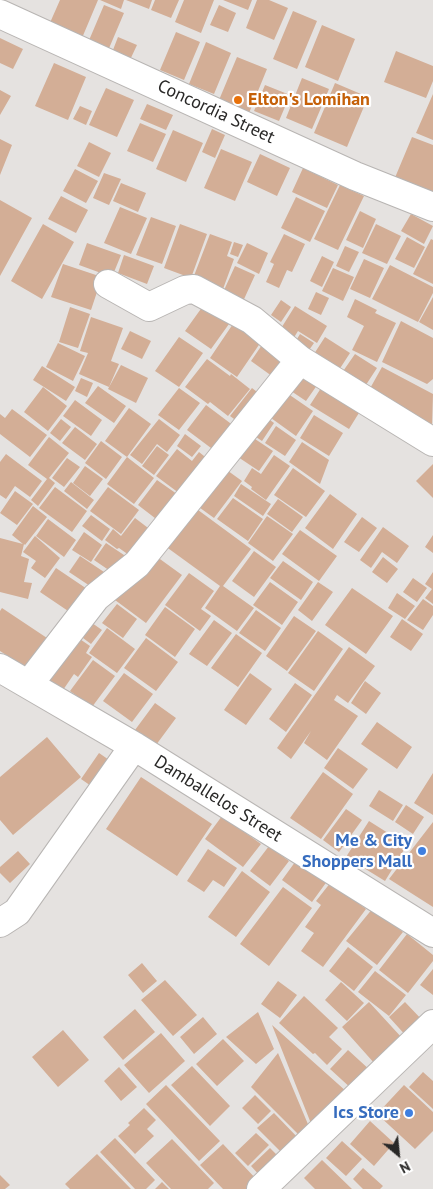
<!DOCTYPE html>
<html>
<head>
<meta charset="utf-8">
<style>
  body { margin:0 }
  #map { position:relative; width:433px; height:1189px; overflow:hidden; background:#e5e2e0; font-family:"PT Sans",sans-serif }
  canvas { display:block }
  .north { position:absolute; left:373px; top:1129px; width:50px; height:50px; -webkit-text-stroke:4px #fff; paint-order:stroke; rotate:152deg; font-size:14px; font-weight:700; line-height:20px; text-align:center; color:#292827 }
  .north::after { content:''; display:block; margin:auto; width:18px; height:22px; background:#292827; clip-path:polygon(50% 0,100% 100%,50% 72%,0 100%) }
</style>
</head>
<body>
<div id="map">
<canvas width="433" height="1189"></canvas>
<div class="north">N</div>
</div>
<script>
const ctx = document.querySelector('canvas').getContext('2d');
ctx.lineJoin = 'round';
function fillPath(path, color) {
  ctx.fillStyle = color;
  ctx.fill(path, 'evenodd');
}
function toPath(rows) {
  const path = new Path2D();
  for (const r of rows) {
    path.moveTo(r[0], r[1]);
    for (let i = 2; i < r.length; i += 2) path.lineTo(r[i], r[i + 1]);
  }
  return path;
}
function strokePath(path, color, width, dash) {
  ctx.strokeStyle = color;
  ctx.lineWidth = width;
  ctx.lineCap = dash ? 'butt' : 'round';
  ctx.setLineDash(dash || []);
  ctx.stroke(path);
}
function drawText(font, color, halo, rows, align = 'center') {
  ctx.font = font + ' "PT Sans",sans-serif';
  ctx.lineWidth = 4.5;
  ctx.setLineDash([]);
  ctx.textBaseline = 'middle';
  ctx.strokeStyle = halo;
  ctx.fillStyle = color;
  for (const [text, x, y, turn = 0] of rows) {
    ctx.save();
    ctx.translate(x, y);
    ctx.rotate((+turn || 0) * Math.PI / 180);
    ctx.textAlign = isNaN(turn) ? turn : align;
    if (halo) ctx.strokeText(text, 0, 0);
    ctx.fillText(text, 0, 0);
    ctx.restore();
  }
}
const building = toPath([
  [60,0,98,0,82,38,49,25],
  [100,0,124,0,121,9],
  [126,0,152,0,149,9],
  [155,0,179,0,171,18,151,10],
  [184,0,214,0,201,33,175,22],
  [223,0,252,0,248,10],
  [257,0,269,0,288,8,274,40,246,28],
  [104,5,124,13,107,53,87,45],
  [219,5,236,13,228,32,210,25],
  [293,11,317,21,297,69,273,59],
  [322,25,355,39,338,81,305,67],
  [176,32,200,42,184,80,160,70],
  [118,37,137,45,129,62,111,55],
  [0,38,23,49,13,69,0,63],
  [206,42,231,53,214,94,189,84],
  [396,51,433,66,433,81,426,98,384,82],
  [237,57,267,69,249,113,219,100],
  [54,63,86,77,68,120,35,106],
  [302,78,329,89,312,129,286,118],
  [335,83,368,97,347,147,314,133],
  [265,85,290,95,279,121,254,111],
  [106,88,134,100,117,137,89,125],
  [0,90,11,96,0,115],
  [433,94,433,140,416,133],
  [147,104,173,115,166,130,140,119],
  [80,106,92,111,86,125,73,119],
  [140,123,166,134,153,162,127,151],
  [212,129,225,135,215,158,202,152],
  [173,130,203,143,186,182,156,169],
  [412,137,433,145,433,193,394,180],
  [0,139,12,145,0,175],
  [89,142,111,153,99,177,77,166],
  [221,149,252,162,235,201,204,188],
  [260,154,290,168,277,196,247,182],
  [303,168,338,185,327,208,292,192],
  [75,169,98,181,86,203,63,191],
  [104,173,121,179,109,205,93,198],
  [121,183,146,193,138,212,113,201],
  [340,185,364,196,338,250,314,239],
  [61,196,88,210,76,233,48,219],
  [296,197,325,211,310,242,281,228],
  [0,200,32,218,0,276],
  [120,207,147,218,131,254,104,243],
  [360,211,376,219,363,248,346,240],
  [411,214,433,226,424,244,401,231],
  [151,217,176,226,162,264,136,255],
  [43,224,74,242,42,299,11,281],
  [180,224,207,234,191,278,164,268],
  [376,224,401,236,387,264,362,253],
  [210,234,232,242,227,256,234,259,223,289,192,281],
  [284,234,305,244,292,272,287,270,279,288,266,282,274,264,270,262],
  [407,237,425,247,414,268,395,259],
  [431,239,433,240,433,284,413,274],
  [234,242,243,245,238,257,230,254],
  [87,243,121,255,112,277,79,265],
  [247,243,268,253,259,274,237,263],
  [345,246,359,252,349,272,336,266],
  [124,255,154,266,147,284,118,273],
  [322,256,334,262,322,287,310,281],
  [364,259,384,268,370,298,350,289],
  [63,264,102,277,91,310,51,297],
  [390,265,433,287,433,293,418,322,372,299],
  [235,266,255,275,240,308,220,299],
  [333,268,354,277,343,301,322,291],
  [316,292,329,298,321,315,308,309],
  [433,297,433,330,419,322],
  [355,299,377,310,375,313,396,323,377,362,352,350,364,326,347,317],
  [281,300,291,307,281,322,271,315],
  [203,306,229,324,211,349,185,331],
  [295,306,327,326,317,343,298,331,293,339,280,330],
  [70,307,90,314,78,348,59,342],
  [91,317,123,328,111,361,119,364,109,387,79,374,88,353,80,351],
  [237,318,265,336,237,377,210,358],
  [401,321,433,338,433,379,427,384,382,362],
  [130,331,151,341,142,359,121,349],
  [300,334,314,343,307,353,294,344],
  [179,337,203,353,179,387,155,371],
  [325,337,350,353,337,373,312,357],
  [264,342,290,359,276,379,251,361],
  [58,343,85,356,73,381,46,367],
  [355,354,377,368,362,391,339,377],
  [207,359,230,376,231,374,250,389,228,416,210,402,208,404,185,387],
  [121,365,148,378,136,403,108,389],
  [42,366,75,387,66,401,33,380],
  [382,367,433,394,432,426,368,392],
  [305,370,320,381,306,401,291,391],
  [81,378,93,383,87,397,75,391],
  [323,385,362,408,349,429,310,405],
  [98,386,126,406,114,423,85,403],
  [43,387,67,406,48,431,24,412],
  [179,388,200,403,179,430,158,415],
  [252,388,266,399,245,427,230,416],
  [281,389,313,411,296,436,264,413],
  [75,400,102,420,91,436,63,416],
  [206,405,238,429,219,454,187,430],
  [129,408,151,424,127,457,105,441],
  [12,409,47,435,30,457,0,434,0,414,5,418],
  [263,415,274,423,262,441,250,433],
  [314,415,343,433,329,456,300,438],
  [61,419,71,427,60,441,50,433],
  [159,419,180,435,167,452,157,444,142,464,130,455],
  [276,426,296,440,285,456,265,443],
  [75,427,97,444,85,460,62,443],
  [185,434,201,446,192,457,177,446],
  [249,435,273,451,259,471,235,455],
  [49,437,69,453,49,478,55,483,38,506,31,500,47,479,28,465],
  [101,441,122,457,106,479,85,463],
  [302,442,329,460,320,484,289,462],
  [157,446,169,455,154,475,142,466],
  [177,449,192,461,199,452,214,464,187,499,156,476],
  [6,454,42,481,30,497,15,486,6,499,0,495,0,462],
  [274,455,290,466,266,500,251,489,252,487,244,481,252,468,261,474],
  [127,457,154,478,134,504,107,484],
  [67,458,80,467,64,487,52,478],
  [433,464,433,498,416,481],
  [85,466,103,479,90,496,73,483],
  [224,468,242,481,214,518,196,505],
  [293,468,325,491,306,517,274,495],
  [157,480,184,499,164,525,138,505],
  [71,482,94,500,87,509,64,491],
  [241,484,271,504,263,516,234,496],
  [55,487,87,511,72,532,39,508],
  [108,487,139,510,121,534,90,511],
  [15,491,33,504,17,525,0,513],
  [330,494,357,514,333,549,305,528],
  [233,498,263,519,248,541,217,519],
  [278,499,303,517,292,532,267,514],
  [33,506,47,517,25,545,24,544,21,556,29,559,24,582,32,583,28,599,0,592,0,538,23,544,12,535],
  [194,507,251,549,223,586,254,608,237,631,205,608,220,586,165,546],
  [91,515,110,529,102,541,82,526],
  [267,516,293,534,273,561,248,543],
  [362,517,377,528,359,552,344,542],
  [135,518,156,534,136,560,119,548,117,549,105,540,113,529,121,536],
  [48,519,76,540,64,557,36,536],
  [383,527,409,546,397,563,382,552,371,568,360,560],
  [300,530,337,556,319,581,282,554],
  [84,532,102,545,91,562,72,550],
  [433,535,433,553,425,547],
  [35,536,60,558,45,578,31,568,36,561,23,552],
  [106,543,127,557,116,575,94,560],
  [254,551,276,567,254,597,232,581],
  [153,554,182,575,146,623,115,600,134,575],
  [80,556,107,574,96,590,69,572],
  [383,557,398,569,387,583,372,572],
  [283,561,313,582,301,600,270,578],
  [56,568,93,593,77,617,40,592],
  [433,572,433,604,425,598,432,589,425,584],
  [189,573,214,591,201,609,211,616,200,631,165,605],
  [413,578,427,588,417,602,403,592],
  [270,582,298,602,282,625,253,605],
  [318,582,333,592,312,621,298,610],
  [352,588,393,616,366,654,325,625],
  [397,593,415,606,405,619,388,608],
  [423,599,433,606,433,615,423,630,407,620],
  [117,604,137,619,123,638,102,623],
  [165,607,195,629,175,657,145,635],
  [2,608,53,642,33,672,0,651,0,611],
  [256,610,281,628,265,651,239,633],
  [294,616,316,631,287,671,266,656],
  [85,618,102,630,91,644,75,632],
  [402,619,423,634,411,651,390,637],
  [214,620,232,633,207,666,189,654],
  [107,628,135,649,117,673,89,653],
  [318,631,343,649,314,691,288,673],
  [236,634,262,653,238,687,211,668],
  [74,635,90,646,86,653,92,657,78,677,74,674,63,690,45,678],
  [146,638,178,662,156,691,124,668],
  [349,647,375,666,348,703,337,695,334,700,358,716,327,760,304,743,311,731,291,759,277,748],
  [93,660,115,676,92,707,70,691],
  [124,673,153,694,132,722,103,701],
  [250,673,272,689,246,725,224,710],
  [365,681,381,693,366,714,351,703],
  [295,683,312,695,286,732,269,719],
  [155,703,176,718,156,745,135,730],
  [377,722,412,747,397,769,361,744],
  [47,737,81,777,13,835,0,820,0,777],
  [338,748,368,769,353,789,324,768],
  [99,753,112,762,94,788,81,779],
  [323,772,353,794,321,839,290,818],
  [433,773,433,815,414,803],
  [141,777,212,824,177,876,106,829],
  [379,790,403,805,393,821,369,806],
  [406,805,424,817,413,834,395,822],
  [346,809,362,820,339,852,323,840],
  [222,816,261,844,243,867,205,839],
  [369,821,407,845,385,881,346,857],
  [433,822,433,907,389,879],
  [269,846,289,861,270,886,250,871],
  [208,849,237,868,224,887,213,880,204,892,187,881],
  [18,851,30,864,10,883,0,873,0,867],
  [298,858,328,880,312,902,282,880],
  [242,871,270,892,236,937,208,917],
  [331,882,366,909,323,967,301,951,314,933,305,927,321,905,316,901],
  [283,887,312,908,269,966,240,944],
  [373,908,403,932,377,965,346,941],
  [407,934,433,955,433,961,408,993,379,970],
  [348,947,373,967,354,991,329,971],
  [142,963,157,981,143,993,128,975],
  [433,969,433,995,420,985],
  [375,971,406,995,389,1016,358,992],
  [165,980,197,1015,173,1036,141,1000],
  [278,981,297,995,280,1018,261,1004],
  [341,982,364,1003,347,1021,325,1000],
  [304,996,338,1028,329,1037,342,1049,327,1065,315,1053,313,1054,279,1023],
  [369,1002,403,1039,375,1064,342,1027],
  [405,1002,425,1023,408,1038,389,1017],
  [135,1009,155,1032,123,1060,103,1037],
  [258,1012,274,1049,256,1064,226,1037],
  [203,1017,217,1034,194,1054,180,1037],
  [272,1025,347,1092,312,1126],
  [63,1030,89,1060,58,1087,32,1057],
  [161,1033,185,1061,149,1093,124,1065],
  [223,1039,244,1061,217,1086,196,1064],
  [348,1050,371,1071,353,1090,330,1069],
  [278,1053,310,1129,300,1136,251,1087],
  [192,1066,230,1106,210,1126,171,1085],
  [119,1067,137,1087,121,1101,104,1081],
  [423,1072,433,1081,433,1109,409,1087],
  [166,1085,220,1141,199,1161,146,1104],
  [404,1085,433,1112,433,1131,415,1149,377,1114],
  [255,1095,271,1111,258,1124,242,1108],
  [144,1108,156,1120,147,1129,154,1136,135,1154,118,1136,130,1125,128,1123],
  [274,1113,300,1140,284,1155,257,1128],
  [370,1121,394,1143,374,1166,350,1144],
  [256,1133,269,1145,248,1166,235,1153],
  [115,1138,155,1180,146,1189,135,1189,100,1152],
  [172,1139,214,1183,208,1189,171,1189,146,1163],
  [342,1141,362,1159,346,1176,326,1158],
  [223,1144,259,1182,251,1189,223,1189,200,1165],
  [270,1148,281,1159,262,1178,251,1166],
  [97,1154,131,1189,70,1189,65,1184],
  [322,1160,352,1189,315,1189,304,1178],
  [363,1168,383,1186,380,1189,363,1189,353,1179],
  [0,1175,10,1185,5,1189,0,1189],
  [162,1182,169,1189,155,1189]
]);
const minor = toPath([
  [0,14,355,176,433,207],
  [108,284,149,307,185,290,194,289,252,320,300,360],
  [0,668,134,746,433,933],
  [29,684,96,597,137,564,300,360,433,442],
  [0,923,17,912,134,746],
  [261,1189,433,1024]
]);
const markers = [
  [238,100,5,"#e8710a"],
  [422,851,5,"#3f7fe0"],
  [409,1113,5,"#3f7fe0"]
];
const foodNames = [
  ["Elton's Lomihan",248,100]
];
const streetNames = [
  ["Concordia Street",216,112,25],
  ["Damballelos Street",218,799,32]
];
const shopNames = [
  ["Me & City",412,841],
  ["Shoppers Mall",412,862],
  ["Ics Store",399,1113]
];
fillPath(building, '#d3ae96');
strokePath(minor, '#b8b5b3', 30);
strokePath(minor, '#fff', 28);
for (const [x, y, r, color] of markers) {
  const dot = new Path2D();
  dot.arc(x, y, r, 0, 2 * Math.PI);
  ctx.fillStyle = color;
  ctx.fill(dot);
  strokePath(dot, '#fff', 2);
}
drawText('bold 18px', '#c56008', '#fff', foodNames, 'left');
drawText('18px', '#292827', '#fff', streetNames);
drawText('bold 18px', '#366cbe', '#fff', shopNames, 'right');
</script>
</body>
</html>
